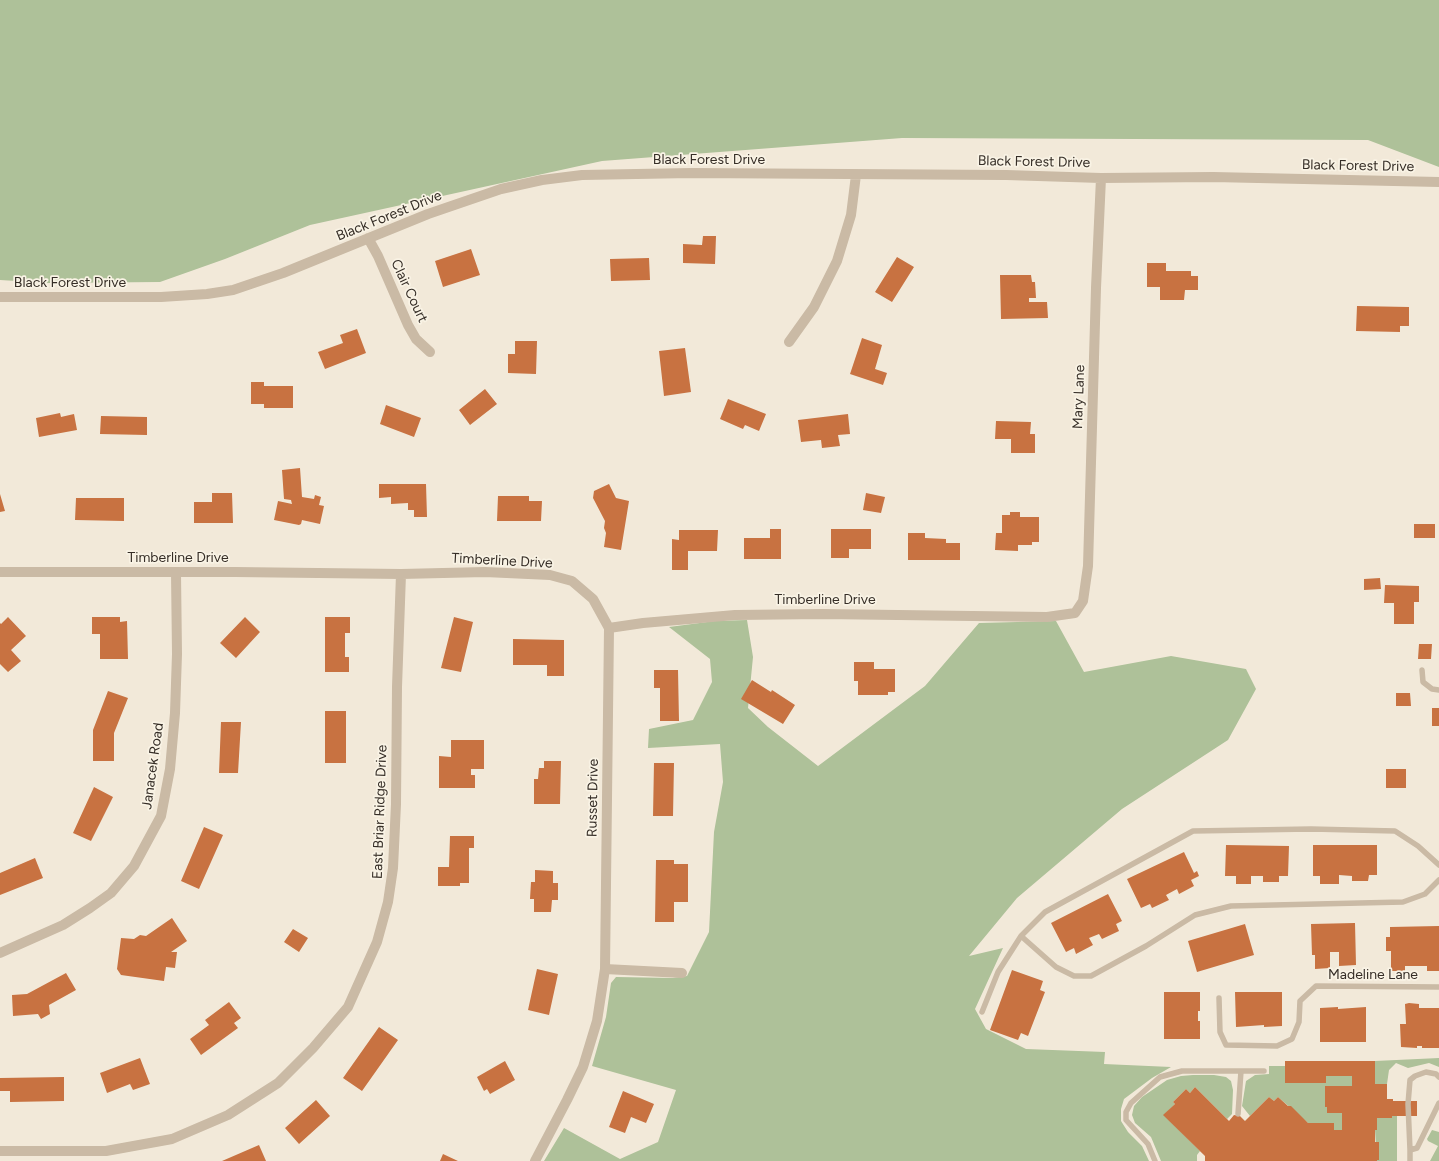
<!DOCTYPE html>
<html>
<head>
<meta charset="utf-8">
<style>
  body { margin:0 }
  canvas { display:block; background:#f2e9d9 }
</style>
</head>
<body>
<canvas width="1439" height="1161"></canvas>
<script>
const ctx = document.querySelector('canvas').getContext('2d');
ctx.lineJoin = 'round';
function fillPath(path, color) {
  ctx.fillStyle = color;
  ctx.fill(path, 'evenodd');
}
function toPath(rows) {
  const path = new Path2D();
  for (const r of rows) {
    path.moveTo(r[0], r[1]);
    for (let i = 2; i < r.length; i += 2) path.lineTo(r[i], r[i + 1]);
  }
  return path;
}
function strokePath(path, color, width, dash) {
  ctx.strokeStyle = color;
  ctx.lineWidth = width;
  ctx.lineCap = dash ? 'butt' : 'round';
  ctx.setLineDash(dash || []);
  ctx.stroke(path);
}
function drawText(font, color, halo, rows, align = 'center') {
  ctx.font = font + ' Figtree,sans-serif';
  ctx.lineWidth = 3.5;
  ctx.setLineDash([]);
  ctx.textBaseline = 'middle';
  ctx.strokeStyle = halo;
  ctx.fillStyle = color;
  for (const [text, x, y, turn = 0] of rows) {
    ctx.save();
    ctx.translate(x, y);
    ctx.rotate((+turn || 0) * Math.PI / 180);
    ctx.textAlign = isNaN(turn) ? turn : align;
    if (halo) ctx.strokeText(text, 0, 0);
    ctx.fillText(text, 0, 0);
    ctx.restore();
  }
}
const green = toPath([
  [0,0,1439,0,1439,167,1368,140,902,138,602,161,310,225,225,259,160,282,49,283,0,280],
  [747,620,753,657,748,708,768,727,818,766,925,686,979,623,1056,621,1084,672,1171,656,1246,669,1256,689,1228,740,1122,809,1017,898,969,956,1003,948,975,1009,986,1029,1026,1049,1105,1052,1104,1064,1171,1067,1152,1078,1124,1099,1121,1109,1121,1121,1128,1132,1142,1146,1149,1161,544,1161,564,1128,620,1159,658,1142,676,1090,592,1066,606,1017,611,983,616,977,673,978,687,976,709,932,714,832,723,782,720,744,648,748,649,729,693,720,712,682,710,659,669,627,715,621],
  [1439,1058,1439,1067,1429,1063,1408,1068,1396,1063,1389,1070,1387,1084,1375,1084,1375,1061],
  [1269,1066,1285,1066,1286,1083,1326,1083,1326,1076,1352,1076,1352,1086,1325,1086,1327,1107,1342,1113,1342,1130,1334,1130,1334,1123,1308,1123,1278,1097,1274,1101,1269,1097,1250,1116,1242,1106,1246,1081,1255,1075,1269,1074],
  [1193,1075,1214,1075,1226,1077,1231,1081,1233,1090,1232,1114,1227,1119,1195,1087,1190,1093,1186,1089,1173,1102,1175,1104,1164,1115,1200,1151,1197,1155,1197,1161,1161,1161,1151,1137,1135,1123,1132,1115,1134,1106,1142,1097,1167,1080,1181,1076],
  [1392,1116,1397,1116,1397,1161,1377,1161,1375,1130,1377,1130,1377,1118,1392,1118],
  [1432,1130,1439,1132,1439,1161,1430,1161,1438,1146,1428,1141,1427,1139]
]);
const building = toPath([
  [703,236,716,236,715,264,683,263,683,244,702,245],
  [471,249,480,275,443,287,435,261],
  [897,257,914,267,892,302,875,292],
  [649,258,650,280,611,281,610,259],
  [1147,263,1166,263,1166,271,1191,271,1191,276,1198,276,1198,290,1185,290,1184,300,1160,300,1160,287,1147,287],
  [1000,275,1031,275,1032,282,1035,282,1036,298,1029,298,1029,302,1047,302,1048,318,1001,319],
  [1357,306,1409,307,1409,326,1400,326,1400,332,1356,331],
  [357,329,366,353,325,369,318,352,343,343,340,335],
  [862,338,882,345,875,369,887,373,883,385,850,374],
  [515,341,537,341,536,374,508,373,508,354,515,354],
  [685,348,691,392,664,396,659,351],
  [251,382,264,382,264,386,293,386,293,408,264,408,264,404,251,404],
  [485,389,497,404,470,425,459,410],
  [728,399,766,414,759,431,745,425,743,429,720,419],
  [386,405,421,418,414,437,380,424],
  [60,413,61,417,74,414,77,430,39,437,36,418],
  [848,414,850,434,838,435,840,446,822,448,821,440,801,442,798,420],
  [101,416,147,417,147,435,100,434],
  [996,421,1031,422,1030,434,1035,434,1035,453,1011,453,1011,439,995,439],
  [300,468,302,497,314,499,315,495,321,497,319,505,324,506,320,524,302,520,301,524,299,525,274,520,278,501,292,504,291,500,284,499,282,470],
  [379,484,426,484,427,517,414,517,414,510,408,510,408,503,391,504,391,497,379,498],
  [609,484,616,498,629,501,621,550,604,547,606,533,604,528,605,521,593,498,594,491],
  [212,493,232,493,233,523,194,523,194,502,212,502],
  [866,493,885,497,881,513,863,510],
  [0,494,5,511,0,512],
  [498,496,529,496,529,501,542,501,541,521,497,521],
  [76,498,124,498,124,521,75,520],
  [1010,512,1020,512,1020,517,1039,517,1039,542,1032,542,1032,545,1018,545,1018,551,995,550,996,533,1002,533,1002,515,1010,515],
  [1414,524,1435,524,1435,538,1414,538],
  [770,529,781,529,781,559,744,559,744,538,770,538],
  [831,529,871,529,871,549,849,549,849,558,831,558],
  [679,530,718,530,717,551,688,551,688,570,672,570,672,539,679,540],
  [908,533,925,533,925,538,946,539,946,543,960,543,960,560,908,560],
  [1380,578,1381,589,1364,590,1364,579],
  [1385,585,1419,586,1419,602,1414,602,1414,624,1394,624,1394,603,1384,603],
  [8,617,26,636,11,650,21,661,8,672,0,664,0,623,1,624],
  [92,617,120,617,120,622,127,621,128,659,100,659,100,634,92,634],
  [245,617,260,632,236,658,220,643],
  [325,617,350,617,350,633,345,633,345,657,349,657,349,672,325,672],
  [454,617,473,622,461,672,441,668],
  [513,639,564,640,564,676,547,676,547,665,513,665],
  [1419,644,1432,644,1431,659,1418,659],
  [854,662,874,662,874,669,895,669,895,692,888,692,888,695,858,695,858,681,854,681],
  [654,670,678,670,679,721,660,721,660,688,654,688],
  [752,680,771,692,772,690,795,705,783,724,741,699],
  [108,691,128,698,114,733,114,761,93,761,93,730],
  [1396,693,1410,693,1411,706,1396,706],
  [1432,708,1439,708,1439,726,1432,726],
  [325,711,346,711,346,763,325,763],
  [221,722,241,722,238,773,219,773],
  [451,740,484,740,484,769,471,769,471,775,475,775,475,788,439,788,439,756,451,757],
  [544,761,561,761,560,804,534,804,534,779,538,779,539,768,544,768],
  [654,763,674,763,673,816,653,816],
  [1386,769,1406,769,1406,788,1386,788],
  [94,787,113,797,91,841,73,833],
  [204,827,223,835,199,889,181,881],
  [450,836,474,836,474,848,469,848,469,883,460,883,460,886,438,886,438,867,449,867],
  [1226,845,1289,846,1288,876,1279,876,1279,882,1263,882,1263,876,1251,876,1251,884,1236,884,1236,876,1225,876],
  [1313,845,1377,845,1377,875,1369,875,1368,881,1352,881,1352,876,1339,875,1339,884,1320,884,1320,876,1313,876],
  [1184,852,1194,873,1197,871,1199,876,1191,880,1194,886,1179,894,1177,889,1166,895,1169,900,1152,908,1150,904,1141,908,1127,879],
  [35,858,43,878,0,895,0,873],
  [656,860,674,860,674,864,688,864,688,902,674,902,674,922,655,922],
  [535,870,553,871,553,883,558,883,558,900,552,900,551,912,534,912,534,899,530,899,531,882,535,882],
  [1108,894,1122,921,1116,924,1119,931,1102,939,1099,934,1089,938,1093,945,1076,954,1074,948,1066,952,1051,923],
  [172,918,187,941,171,952,177,952,175,968,166,967,164,981,121,975,117,969,121,938,134,939,140,935,146,936],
  [1355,923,1356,965,1339,966,1339,952,1330,952,1330,968,1315,969,1315,955,1312,955,1311,924],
  [1245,924,1254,955,1197,972,1188,941],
  [1439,926,1439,971,1427,971,1427,966,1405,966,1405,971,1391,971,1391,951,1386,951,1386,937,1390,937,1390,927],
  [293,929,308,938,299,952,284,942],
  [537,969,558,974,549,1015,528,1010],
  [1012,970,1043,981,1040,990,1045,992,1028,1036,1021,1033,1018,1040,990,1030],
  [66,973,76,990,49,1005,50,1014,41,1019,38,1014,13,1016,12,995,27,994],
  [1164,992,1200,992,1200,1011,1198,1011,1198,1021,1200,1021,1200,1039,1164,1039],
  [1235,992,1282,992,1282,1026,1264,1027,1264,1025,1236,1027],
  [229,1002,241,1018,234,1023,238,1028,201,1055,190,1039,209,1025,205,1020],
  [1409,1003,1419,1004,1419,1008,1439,1008,1439,1048,1422,1048,1422,1046,1417,1046,1417,1048,1401,1047,1400,1024,1406,1024,1405,1004],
  [1338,1007,1338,1009,1366,1007,1366,1042,1320,1042,1320,1008],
  [379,1027,398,1040,362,1091,343,1078],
  [140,1058,150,1084,133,1090,130,1084,107,1093,100,1073],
  [505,1061,515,1080,490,1094,487,1089,484,1091,477,1077],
  [1285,1061,1375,1061,1375,1084,1387,1084,1387,1099,1393,1099,1393,1101,1417,1101,1417,1116,1392,1116,1392,1118,1377,1118,1377,1130,1375,1130,1375,1142,1379,1142,1379,1160,1377,1160,1377,1161,1205,1161,1205,1156,1163,1115,1175,1104,1173,1102,1186,1089,1190,1093,1195,1087,1229,1121,1234,1115,1240,1116,1245,1121,1269,1097,1274,1101,1278,1097,1288,1106,1291,1106,1308,1123,1334,1123,1334,1130,1342,1130,1342,1113,1327,1113,1327,1107,1325,1107,1325,1086,1352,1086,1352,1076,1326,1076,1326,1083,1285,1083],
  [64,1077,64,1101,10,1102,10,1091,0,1091,0,1078],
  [623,1091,654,1104,646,1123,631,1117,625,1133,609,1127],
  [316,1100,330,1116,299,1144,285,1128],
  [259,1145,266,1161,222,1161],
  [443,1154,458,1161,440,1161]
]);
const lane = toPath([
  [1422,670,1423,682,1432,689,1439,690],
  [1021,936,1056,967,1074,976,1091,976,1146,946,1195,915,1231,906,1403,902,1425,894,1439,880],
  [1219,998,1220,1032,1226,1045,1277,1046,1292,1039,1299,1022,1300,1001,1316,986,1439,987],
  [982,1012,998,972,1021,936,1045,912,1193,831,1311,829,1395,831,1418,846,1439,865],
  [1439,1077,1436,1074,1426,1072,1415,1076,1410,1080,1408,1104,1410,1150,1417,1148,1439,1103],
  [1238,1114,1241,1071],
  [1410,1150,1410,1161],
  [1155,1161,1148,1144,1126,1120,1126,1112,1131,1103,1160,1077,1182,1071,1264,1071]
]);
const street = toPath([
  [368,238,378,256,408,325,416,339,430,352],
  [0,297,161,297,207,294,233,290,283,273,428,214,501,189,542,180,582,175,691,173,1006,175,1101,178,1213,177,1439,182],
  [789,342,814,307,837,261,851,215,856,175],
  [0,572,235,572,401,574,485,572,550,575,572,581,593,599,609,628,643,623,735,615,823,614,1047,617,1075,613,1083,601,1088,566,1096,288,1101,178],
  [0,953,63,925,90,908,111,893,134,866,161,816,170,769,175,713,177,654,176,573],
  [605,969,682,973],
  [0,1151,106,1151,172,1139,228,1115,278,1083,313,1048,348,1007,377,942,388,902,393,868,396,804,397,687,401,574],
  [535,1161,567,1100,583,1067,597,1021,605,969,609,628]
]);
const streetNames = [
  ["Black Forest Drive",709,160],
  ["Black Forest Drive",1034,162,1],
  ["Black Forest Drive",1358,166,1],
  ["Black Forest Drive",389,216,-22],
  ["Black Forest Drive",70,283],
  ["Clair Court",409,291,65],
  ["Mary Lane",1079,397,-88],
  ["Timberline Drive",178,558],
  ["Timberline Drive",502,561,3],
  ["Timberline Drive",825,600],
  ["Janacek Road",153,766,-82],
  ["Russet Drive",593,798,-89],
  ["East Briar Ridge Drive",380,812,-88],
  ["Madeline Lane",1373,975]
];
fillPath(green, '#aec199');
fillPath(building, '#c87241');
strokePath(lane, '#cabaa5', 5.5);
strokePath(street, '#cabaa5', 10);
drawText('14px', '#352d26', '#f9f3e5', streetNames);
</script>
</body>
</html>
